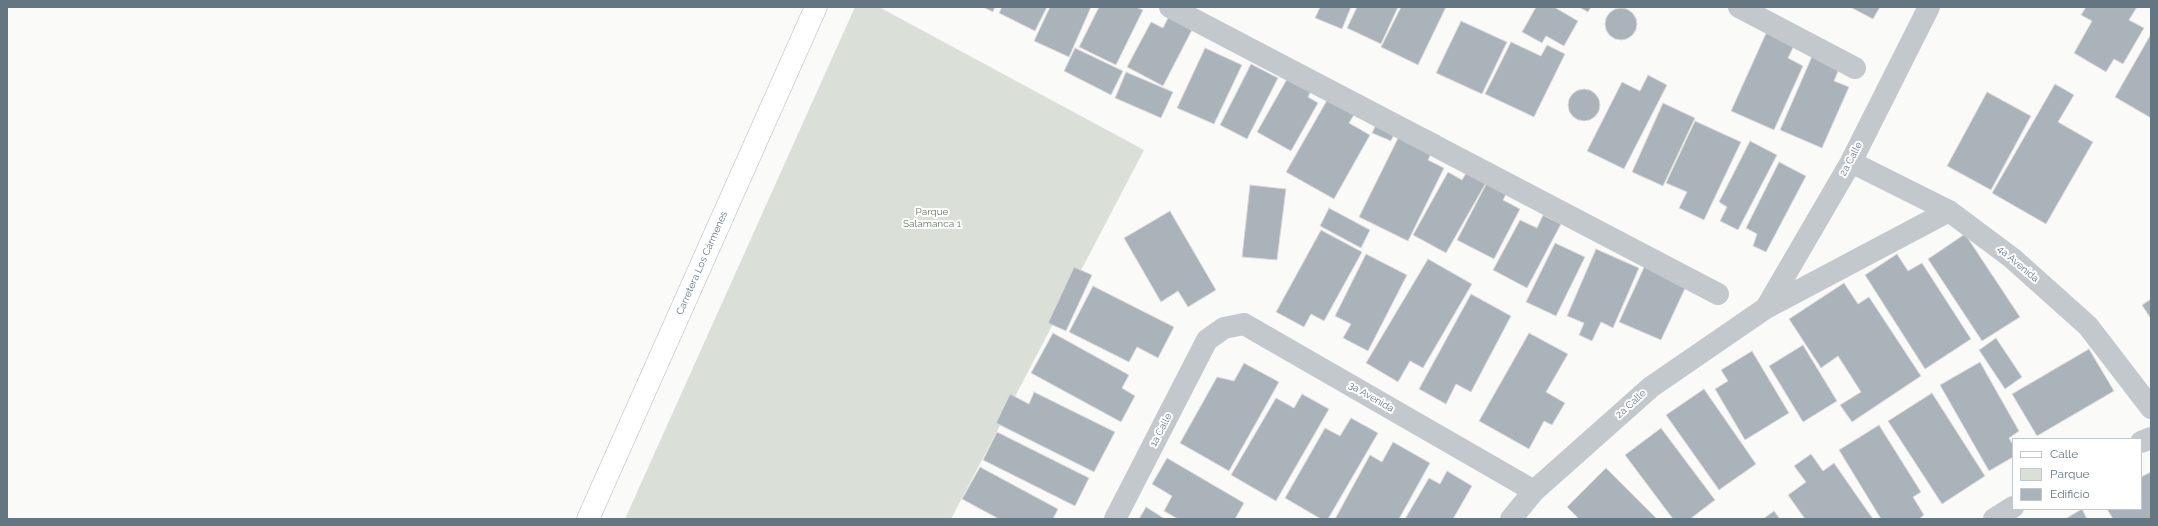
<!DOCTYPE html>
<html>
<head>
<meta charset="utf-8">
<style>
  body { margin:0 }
  #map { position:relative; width:2158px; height:526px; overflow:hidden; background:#fafaf8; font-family:Raleway,sans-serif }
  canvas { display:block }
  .frame { position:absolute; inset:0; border:8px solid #657683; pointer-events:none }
  .legend { position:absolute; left:2012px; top:438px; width:130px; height:72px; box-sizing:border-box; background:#fff; border:1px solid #c1c8cd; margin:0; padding:5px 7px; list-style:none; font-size:12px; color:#657683 }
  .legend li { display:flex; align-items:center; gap:8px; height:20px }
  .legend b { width:20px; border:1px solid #c1c8cd }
</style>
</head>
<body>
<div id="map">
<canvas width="2158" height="526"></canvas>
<div class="frame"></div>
<ul class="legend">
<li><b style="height:5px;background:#fff"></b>Calle</li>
<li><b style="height:11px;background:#dadfd7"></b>Parque</li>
<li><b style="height:11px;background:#aab3b9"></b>Edificio</li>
</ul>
</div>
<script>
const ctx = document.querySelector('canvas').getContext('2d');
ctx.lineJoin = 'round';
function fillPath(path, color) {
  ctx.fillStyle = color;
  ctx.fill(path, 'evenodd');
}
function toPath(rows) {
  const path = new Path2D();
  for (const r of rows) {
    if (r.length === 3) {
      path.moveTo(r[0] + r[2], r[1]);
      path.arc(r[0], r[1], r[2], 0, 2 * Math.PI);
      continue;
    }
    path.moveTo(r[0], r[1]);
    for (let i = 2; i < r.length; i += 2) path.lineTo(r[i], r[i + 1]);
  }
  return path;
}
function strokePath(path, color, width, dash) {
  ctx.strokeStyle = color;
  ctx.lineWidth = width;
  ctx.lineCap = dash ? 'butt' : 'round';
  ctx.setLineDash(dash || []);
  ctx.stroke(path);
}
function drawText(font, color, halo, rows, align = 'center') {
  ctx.font = font + ' Raleway,sans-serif';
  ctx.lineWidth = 4;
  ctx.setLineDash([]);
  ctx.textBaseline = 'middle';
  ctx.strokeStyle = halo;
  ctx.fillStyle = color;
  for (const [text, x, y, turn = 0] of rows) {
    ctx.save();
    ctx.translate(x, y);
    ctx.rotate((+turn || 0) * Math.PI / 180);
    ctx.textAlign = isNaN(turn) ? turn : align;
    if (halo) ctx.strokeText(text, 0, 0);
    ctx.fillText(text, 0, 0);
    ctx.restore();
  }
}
const green = toPath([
  [855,7,879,7,1144,150,951,519,625,519]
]);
const building = toPath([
  [983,7,995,7,993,12,983,7],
  [1002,7,1047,7,1035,31,999,13,1002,7],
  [1050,7,1091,7,1069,57,1034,41,1050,7],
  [1099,7,1136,7,1143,10,1116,65,1079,47,1099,7],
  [1320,7,1351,7,1342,29,1315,18,1320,7],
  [1357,7,1398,7,1381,44,1347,28,1357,7],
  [1401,7,1446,7,1418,65,1381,47,1401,7],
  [1536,7,1554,7,1578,21,1564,46,1546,36,1542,43,1522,32,1536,7],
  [1579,7,1591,7,1588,12,1579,7],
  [1850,7,1880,7,1873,19,1850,7],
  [2086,7,2137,7,2129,20,2144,28,2123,64,2114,59,2106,72,2074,53,2092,21,2081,15,2086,7],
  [1621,24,16],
  [1169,16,1193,28,1163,86,1127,67,1151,22,1163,28,1169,16],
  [1772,20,1800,33,1788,58,1803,66,1774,130,1731,111,1772,20],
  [1461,21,1507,42,1482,94,1436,73,1461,21],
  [2151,34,2151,118,2115,97,2151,34],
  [1511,42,1541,56,1547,45,1565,54,1534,117,1485,94,1511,42],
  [1817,45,1844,57,1834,81,1849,87,1822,148,1780,130,1817,45],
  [1075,48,1123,71,1111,95,1064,71,1075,48],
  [1205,48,1242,65,1214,124,1177,108,1205,48],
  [1251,64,1278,78,1247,139,1220,125,1251,64],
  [1126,72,1173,92,1161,118,1115,98,1126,72],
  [1291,72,1314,85,1308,97,1318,103,1291,151,1257,132,1291,72],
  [1648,75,1667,85,1624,169,1587,151,1622,82,1640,91,1648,75],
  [2055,84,2074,95,2058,122,2093,142,2046,224,1992,193,2055,84],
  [1334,88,1361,103,1349,123,1370,135,1334,199,1286,172,1334,88],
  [1584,105,16],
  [1987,92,2031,116,1991,190,1947,166,1987,92],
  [1663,103,1695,118,1663,186,1632,172,1663,103],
  [1383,110,1401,119,1391,141,1372,133,1383,110],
  [1407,120,1440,136,1428,160,1444,168,1408,241,1359,217,1407,120],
  [1695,121,1741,142,1704,220,1679,208,1687,192,1666,183,1695,121],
  [1750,141,1777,155,1738,230,1720,221,1727,207,1719,202,1750,141],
  [1779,162,1806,176,1766,252,1753,246,1757,234,1746,228,1779,162],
  [1468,170,1487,181,1446,253,1413,235,1448,172,1462,180,1468,170],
  [1493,171,1513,181,1503,200,1520,209,1494,259,1457,240,1493,171],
  [1250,185,1286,189,1277,260,1242,257,1250,185],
  [1329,208,1370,230,1361,248,1320,226,1329,208],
  [1170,211,1216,290,1188,307,1178,291,1161,302,1124,238,1170,211],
  [1543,215,1561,224,1527,288,1493,270,1520,220,1537,228,1543,215],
  [1321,230,1362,252,1324,321,1311,314,1304,327,1276,312,1321,230],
  [1965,234,2020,317,1982,341,1928,259,1965,234],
  [1555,243,1585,257,1556,316,1526,302,1555,243],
  [1596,249,1639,268,1613,328,1601,322,1592,341,1579,335,1584,323,1567,316,1596,249],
  [1652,250,1688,282,1661,340,1619,322,1652,250],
  [1366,254,1407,275,1368,351,1343,338,1351,324,1335,316,1366,254],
  [1897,254,1908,271,1922,263,1971,339,1925,369,1865,275,1897,254],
  [1428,259,1472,284,1423,368,1410,361,1398,382,1366,363,1428,259],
  [1074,267,1092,275,1066,331,1048,323,1074,267],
  [1844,283,1858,304,1869,297,1921,376,1852,422,1840,405,1861,392,1838,356,1821,368,1789,319,1844,283],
  [1093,286,1174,327,1158,358,1137,347,1129,362,1069,332,1093,286],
  [1471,294,1511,316,1471,392,1456,384,1446,404,1419,389,1471,294],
  [2151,299,2151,319,2142,305,2151,299],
  [1053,333,1129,375,1122,388,1135,396,1121,422,1031,373,1053,333],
  [1529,333,1568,354,1546,392,1565,403,1552,425,1544,421,1529,449,1479,421,1529,333],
  [1996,338,2022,377,2005,389,1979,350,1996,338],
  [1803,345,1837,401,1803,422,1769,366,1803,345],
  [2089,349,2114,391,2037,436,2012,394,2089,349],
  [1752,351,1789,413,1745,440,1715,389,1728,381,1721,370,1752,351],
  [1980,362,2019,431,2009,438,2013,445,2013,457,1989,471,1940,385,1980,362],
  [1244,363,1279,382,1229,471,1180,443,1217,377,1234,381,1244,363],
  [1704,389,1756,464,1719,490,1666,415,1704,389],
  [1034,392,1115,432,1094,472,996,423,1010,394,1029,404,1034,392],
  [1932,393,1985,476,1942,504,1888,421,1932,393],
  [1302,394,1329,409,1276,501,1231,475,1276,398,1294,408,1302,394],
  [1351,418,1378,433,1328,519,1321,519,1285,498,1325,428,1340,436,1351,418],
  [1879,425,1921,492,1913,497,1924,515,1919,519,1881,519,1839,450,1879,425],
  [1661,428,1715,500,1690,519,1673,519,1625,455,1661,428],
  [997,432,1089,478,1075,506,983,460,997,432],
  [1393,442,1430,463,1399,519,1335,519,1370,455,1382,462,1393,442],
  [1811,454,1823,471,1834,463,1873,519,1805,519,1788,495,1806,482,1794,466,1811,454],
  [1167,458,1244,503,1235,519,1178,519,1164,511,1172,496,1152,484,1167,458],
  [980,467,1058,509,1053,519,999,519,962,499,980,467],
  [1606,468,1657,519,1579,519,1567,507,1606,468],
  [1447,471,1472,486,1453,519,1405,519,1429,478,1440,484,1447,471],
  [2151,472,2151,519,2113,519,2107,509,2141,509,2141,477,2151,472],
  [1146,507,1165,519,1139,519,1146,507],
  [2082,509,2087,519,2065,519,2082,509],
  [1774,511,1780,519,1763,519,1774,511]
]);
const street = toPath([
  [1170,7,1718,294],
  [1739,7,1855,68],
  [1851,162,1949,211,2012,258,2088,326,2151,408],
  [1766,308,1851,162,1929,7],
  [2141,442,2151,438],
  [1115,519,1207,340,1224,328,1244,324,1534,491],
  [1511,519,1534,491,1651,387,1766,308,1949,211],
  [1994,519,2013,507]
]);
const secondary = toPath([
  [588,519,816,7]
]);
const streetNames = [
  ["2a Calle",1851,159,-62],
  ["Carretera Los Cármenes",702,263,-66],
  ["4a Avenida",2018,264,40],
  ["3a Avenida",1371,397,30],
  ["2a Calle",1631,404,-42],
  ["1a Calle",1161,430,-63]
];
const parkNames = [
  ["Parque",932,212],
  ["Salamanca 1",932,224]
];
fillPath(green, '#dadfd7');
fillPath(building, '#aab3b9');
strokePath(building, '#dcdcda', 1);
strokePath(secondary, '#b3babf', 23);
strokePath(street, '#c3c8cc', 22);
strokePath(secondary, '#fff', 22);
drawText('10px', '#657683', '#fff', streetNames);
drawText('10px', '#687a64', '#fff', parkNames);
</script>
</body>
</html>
